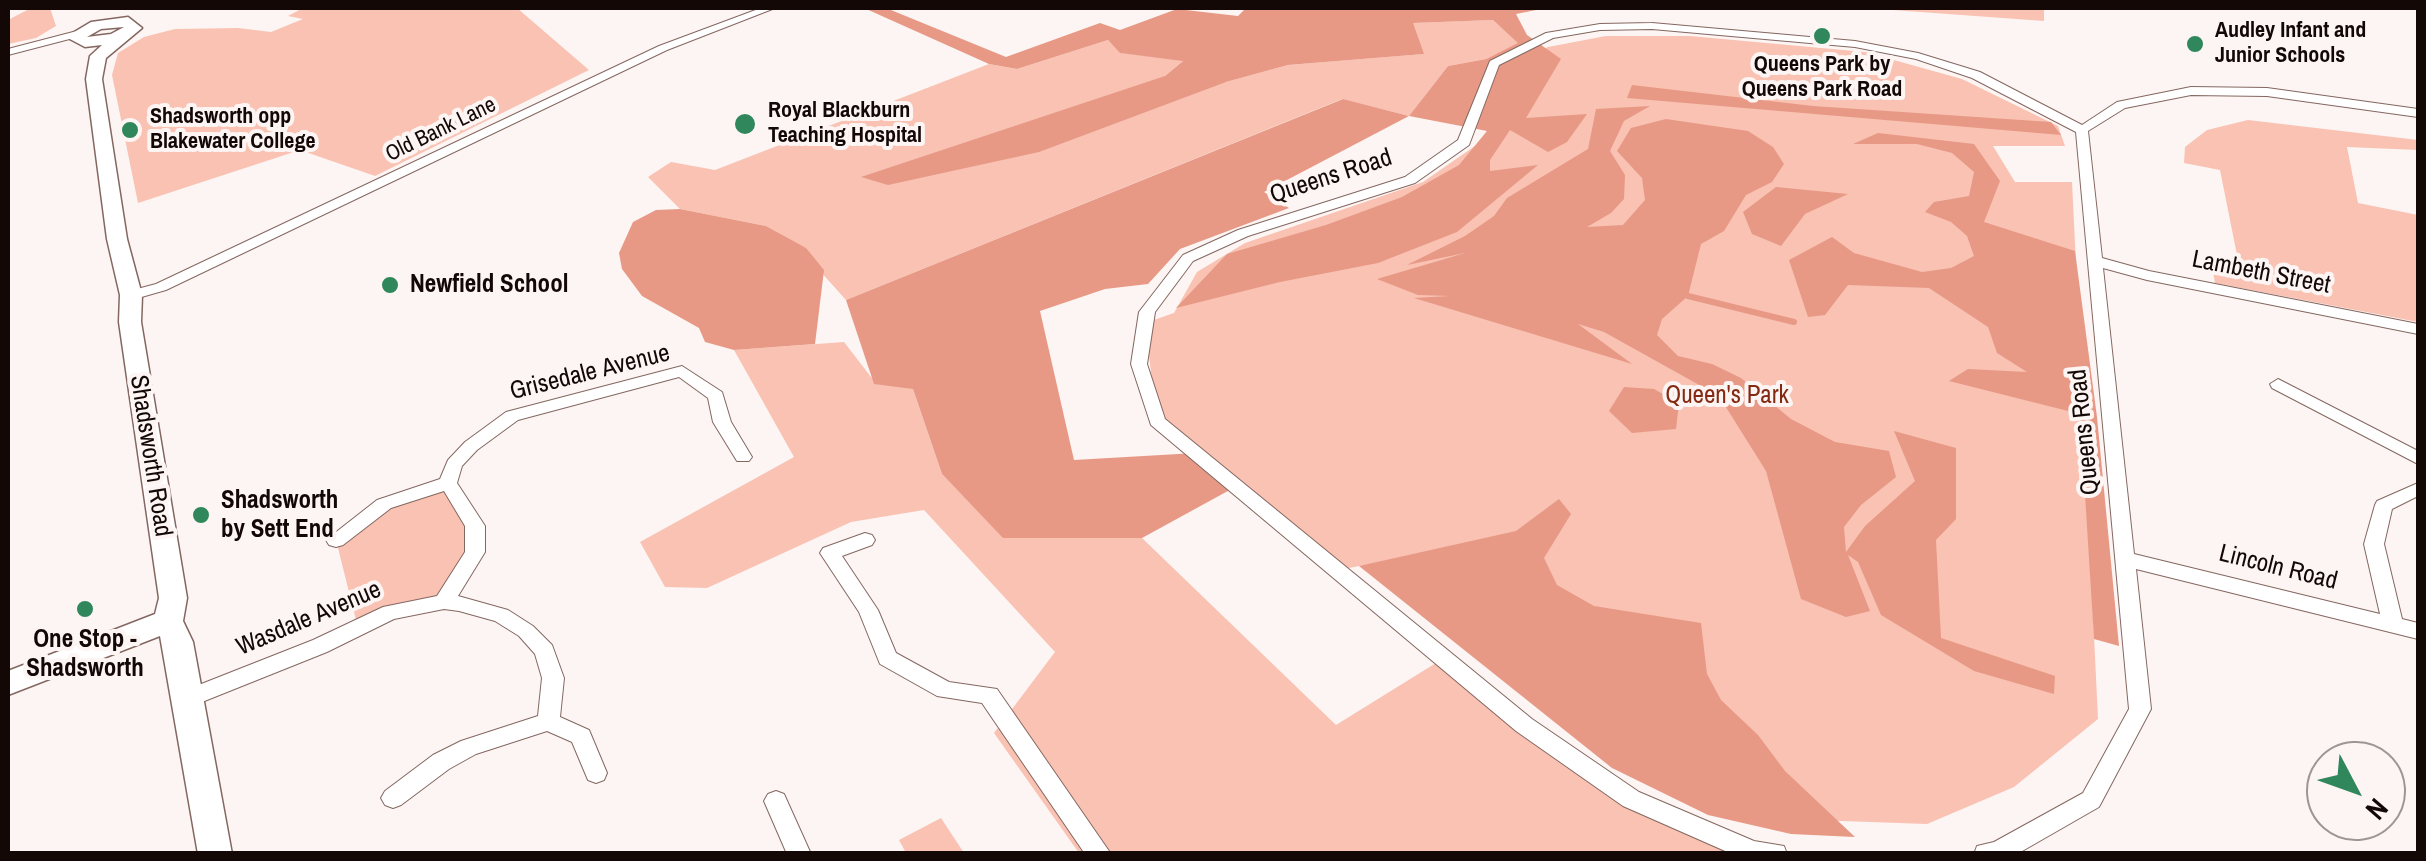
<!DOCTYPE html>
<html>
<head>
<meta charset="utf-8">
<style>
  body { margin:0 }
  #map { position:relative; width:2426px; height:861px; overflow:hidden; background:#fcf5f3; font-family:"Archivo Narrow",sans-serif }
  canvas { display:block }
  .frame { position:absolute; inset:0; border:10px solid #130806; pointer-events:none }
  .north { position:absolute; left:2306px; top:741px; width:100px; height:100px; box-sizing:border-box; background:#fcf5f3; border:2px solid #9f9694; border-radius:50%; rotate:131deg; font-size:28px; font-weight:700; line-height:40px; text-align:center; color:#130806 }
  .north::after { content:''; display:block; margin:auto; width:35px; height:45px; background:#2f875b; clip-path:polygon(50% 0,100% 100%,50% 72%,0 100%) }
</style>
</head>
<body>
<div id="map">
<canvas width="2426" height="861"></canvas>
<div class="frame"></div>
<div class="north">N</div>
</div>
<script>
const ctx = document.querySelector('canvas').getContext('2d');
ctx.lineJoin = 'round';
function fillPath(path, color) {
  ctx.fillStyle = color;
  ctx.fill(path, 'evenodd');
}
function toPath(rows) {
  const path = new Path2D();
  for (const r of rows) {
    path.moveTo(r[0], r[1]);
    for (let i = 2; i < r.length; i += 2) path.lineTo(r[i], r[i + 1]);
  }
  return path;
}
function strokePath(path, color, width, dash) {
  ctx.strokeStyle = color;
  ctx.lineWidth = width;
  ctx.lineCap = dash ? 'butt' : 'round';
  ctx.setLineDash(dash || []);
  ctx.stroke(path);
}
function drawText(font, color, halo, rows, align = 'center') {
  ctx.font = font + ' "Archivo Narrow",sans-serif';
  ctx.lineWidth = 8;
  ctx.setLineDash([]);
  ctx.textBaseline = 'middle';
  ctx.strokeStyle = halo;
  ctx.fillStyle = color;
  for (const [text, x, y, turn = 0] of rows) {
    ctx.save();
    ctx.translate(x, y);
    ctx.rotate((+turn || 0) * Math.PI / 180);
    ctx.textAlign = isNaN(turn) ? turn : align;
    if (halo) ctx.strokeText(text, 0, 0);
    ctx.fillText(text, 0, 0);
    ctx.restore();
  }
}
const green = toPath([
  [31,8,50,8,56,26,36,38,8,44,8,20],
  [303,8,517,8,589,70,375,176,300,150,138,203,112,75,118,53,144,37,175,29,238,28,271,32,303,19,288,16],
  [2044,8,2044,21,1879,9,1879,8],
  [1493,20,1519,43,1486,59,1448,66,1409,116,1342,99,846,300,794,242,766,226,680,209,648,177,671,162,715,170,989,64,1017,69,1108,40,1121,53,1184,60,1165,76,1226,82,1288,65,1423,54,1412,23],
  [1606,36,1690,36,1865,52,1962,79,2058,126,2065,146,1993,146,2015,182,2072,182,2098,719,2014,787,1927,824,1814,820,1370,564,1338,570,1157,421,1145,323,1174,313,1197,272,1245,243,1423,182,1485,139,1499,69,1548,47],
  [2248,120,2418,140,2418,150,2347,147,2358,203,2418,215,2418,322,2215,283,2210,255,2238,260,2220,170,2184,163,2185,147,2207,130],
  [844,342,871,377,913,389,942,474,1003,537,1142,538,1336,725,1444,658,1630,799,1791,853,1079,853,994,733,1055,652,924,510,851,522,707,588,665,587,640,542,794,457,734,350],
  [448,483,472,522,475,552,444,602,358,628,336,540,384,504],
  [941,818,964,853,906,853,899,840]
]);
const forest = toPath([
  [864,8,886,8,1006,57,1100,23,1120,30,1177,9,1238,16,1246,8,1546,8,1516,14,1527,35,1561,59,1526,118,1587,114,1567,142,1548,152,1510,130,1490,160,1490,171,1538,165,1457,232,1378,263,1280,282,1176,308,1227,254,1326,225,1402,197,1459,165,1487,131,1409,116,1264,192,1289,208,1180,249,1148,284,1105,289,1040,311,1074,460,1196,453,1237,486,1142,538,1003,538,942,474,913,389,874,384,846,300,1343,99,1409,116,1448,66,1486,59,1518,43,1493,20,1413,23,1424,54,1288,65,1226,82,1039,152,888,185,861,177,1165,76,1183,61,1120,53,1108,40,1017,69,989,64],
  [1632,85,1813,106,2051,122,2061,135,1627,98],
  [1650,106,1624,121,1610,151,1625,175,1624,199,1611,213,1587,227,1623,225,1645,200,1642,178,1617,151,1631,128,1666,119,1748,131,1773,147,1784,164,1772,182,1746,195,1724,231,1701,244,1688,296,1662,319,1657,335,1678,356,1712,364,1741,378,1791,419,1835,442,1889,451,1896,477,1861,505,1844,527,1846,552,1865,526,1915,481,1894,431,1956,448,1956,519,1936,540,1941,638,2055,676,2054,694,1974,671,1881,615,1858,562,1848,555,1870,611,1846,617,1801,599,1766,471,1719,396,1604,332,1578,324,1632,364,1414,298,1450,296,1418,295,1377,279,1465,253,1407,265,1465,236,1494,216,1507,198,1588,149,1596,109],
  [1878,133,1974,144,2000,181,1984,222,2075,251,2097,417,2119,646,2094,639,2080,414,1949,381,1968,369,2027,372,1997,353,1988,327,1929,288,1848,285,1825,315,1808,317,1789,260,1832,237,1854,253,1922,272,1951,268,1974,256,1967,236,1951,222,1925,212,1934,202,1969,196,1974,172,1952,153,1917,144,1853,144],
  [1776,187,1848,194,1805,214,1781,246,1752,234,1743,212],
  [680,209,766,226,806,248,824,270,815,344,734,350,705,342,699,328,642,296,622,269,619,253,633,222,656,210],
  [1624,387,1654,389,1679,403,1676,429,1632,433,1609,411],
  [1559,499,1571,514,1544,558,1557,585,1594,606,1701,623,1707,674,1721,700,1758,735,1785,771,1855,837,1791,834,1708,815,1612,768,1359,566,1516,531]
]);
const stream = toPath([
  [1688,296,1794,322]
]);
const street = toPath([
  [761,8,775,8,667,50,166,290,131,300,123,295,126,292,156,284,659,46,761,8],
  [1652,23,1855,41,1918,53,1980,72,2082,125,2117,102,2191,87,2267,88,2418,109,2418,117,2267,96,2191,95,2125,108,2088,131,2102,258,2149,271,2418,324,2418,334,2147,280,2103,268,2134,554,2380,614,2364,544,2375,505,2377,501,2418,483,2418,496,2392,509,2384,544,2402,619,2418,623,2418,639,2136,569,2151,709,2099,807,2017,854,1974,854,1977,846,1994,842,2083,793,2129,709,2076,132,1972,78,1916,59,1855,47,1652,29,1600,30,1553,38,1499,65,1469,145,1415,183,1248,236,1193,261,1155,312,1147,364,1165,419,1532,719,1639,792,1754,841,1784,846,1787,854,1732,854,1623,806,1516,731,1151,425,1131,364,1139,312,1183,255,1238,230,1405,177,1458,140,1490,61,1546,33,1600,24,1652,23],
  [77,31,83,34,81,36,8,55,8,49,77,31],
  [682,366,722,392,731,422,752,457,749,461,737,461,713,422,708,398,679,377,518,420,477,450,462,466,457,483,485,526,485,552,458,596,508,610,533,626,552,645,564,678,560,717,589,730,607,773,604,780,596,783,588,780,572,742,547,731,476,754,449,769,401,805,393,808,385,805,381,798,385,791,433,755,461,741,538,716,542,678,535,654,519,636,495,621,459,611,444,609,394,619,327,652,197,704,189,707,181,704,178,698,181,692,313,640,383,607,437,596,465,552,465,526,444,491,391,508,343,545,336,547,329,545,326,540,377,500,440,479,448,460,465,442,506,412,682,366],
  [2278,379,2418,451,2418,464,2272,388,2270,384,2278,379],
  [865,533,872,535,875,540,872,545,842,556,878,610,896,653,949,682,997,689,1111,854,1085,854,982,703,937,696,880,664,859,612,820,553,823,548,865,533],
  [776,791,784,794,811,854,787,854,764,801,768,794,776,791]
]);
const secondary = toPath([
  [128,17,142,28,106,58,102,79,127,239,142,295,141,322,187,598,183,621,193,642,232,854,198,854,160,636,8,695,8,671,155,614,159,598,119,322,120,295,107,239,86,79,90,56,102,45,85,47,66,37,91,22,128,17],
  [124,27,111,34,87,37,101,29,124,27]
]);
const markers = [
  [1822,36,10,"#2f875b"],
  [2195,44,10,"#2f875b"],
  [745,124,12,"#2f875b"],
  [130,130,10,"#2f875b"],
  [390,285,10,"#2f875b"],
  [201,515,10,"#2f875b"],
  [85,609,10,"#2f875b"]
];
const farPoinames = [
  ["Audley Infant and",2215,31],
  ["Junior Schools",2215,56],
  ["Queens Park by",1822,65,"center"],
  ["Queens Park Road",1822,90,"center"],
  ["Royal Blackburn",768,111],
  ["Teaching Hospital",768,136],
  ["Shadsworth opp",150,117],
  ["Blakewater College",150,142]
];
const farStreetnames = [
  ["Old Bank Lane",441,130,-26]
];
const streetNames = [
  ["Queens Road",1331,177,-18],
  ["Lambeth Street",2261,273,11],
  ["Grisedale Avenue",590,373,-14],
  ["Queens Road",2085,432,-96],
  ["Shadsworth Road",150,456,81],
  ["Lincoln Road",2278,568,14],
  ["Wasdale Avenue",309,619,-23]
];
const poiNames = [
  ["Newfield School",410,285],
  ["Shadsworth",221,501],
  ["by Sett End",221,530],
  ["One Stop -",85,640,"center"],
  ["Shadsworth",85,669,"center"]
];
const parkNames = [
  ["Queen's Park",1727,396]
];
fillPath(green, '#f9c2b3');
fillPath(forest, '#e79985');
strokePath(stream, '#e79985', 6);
strokePath(street, '#846760', 2);
strokePath(secondary, '#846760', 3);
fillPath(street, '#fff');
fillPath(secondary, '#fff');
for (const [x, y, r, color] of markers) {
  const dot = new Path2D();
  dot.arc(x, y, r, 0, 2 * Math.PI);
  ctx.fillStyle = color;
  ctx.fill(dot);
  strokePath(dot, '#fcf5f3', 4);
}
drawText('bold 22px', '#130806', '#fcf5f3', farPoinames, 'left');
drawText('22px', '#130806', '#fcf5f3', farStreetnames);
drawText('25px', '#130806', '#fcf5f3', streetNames);
drawText('bold 25px', '#130806', '#fcf5f3', poiNames, 'left');
drawText('25px', '#842a13', '#fcf5f3', parkNames);
</script>
</body>
</html>
